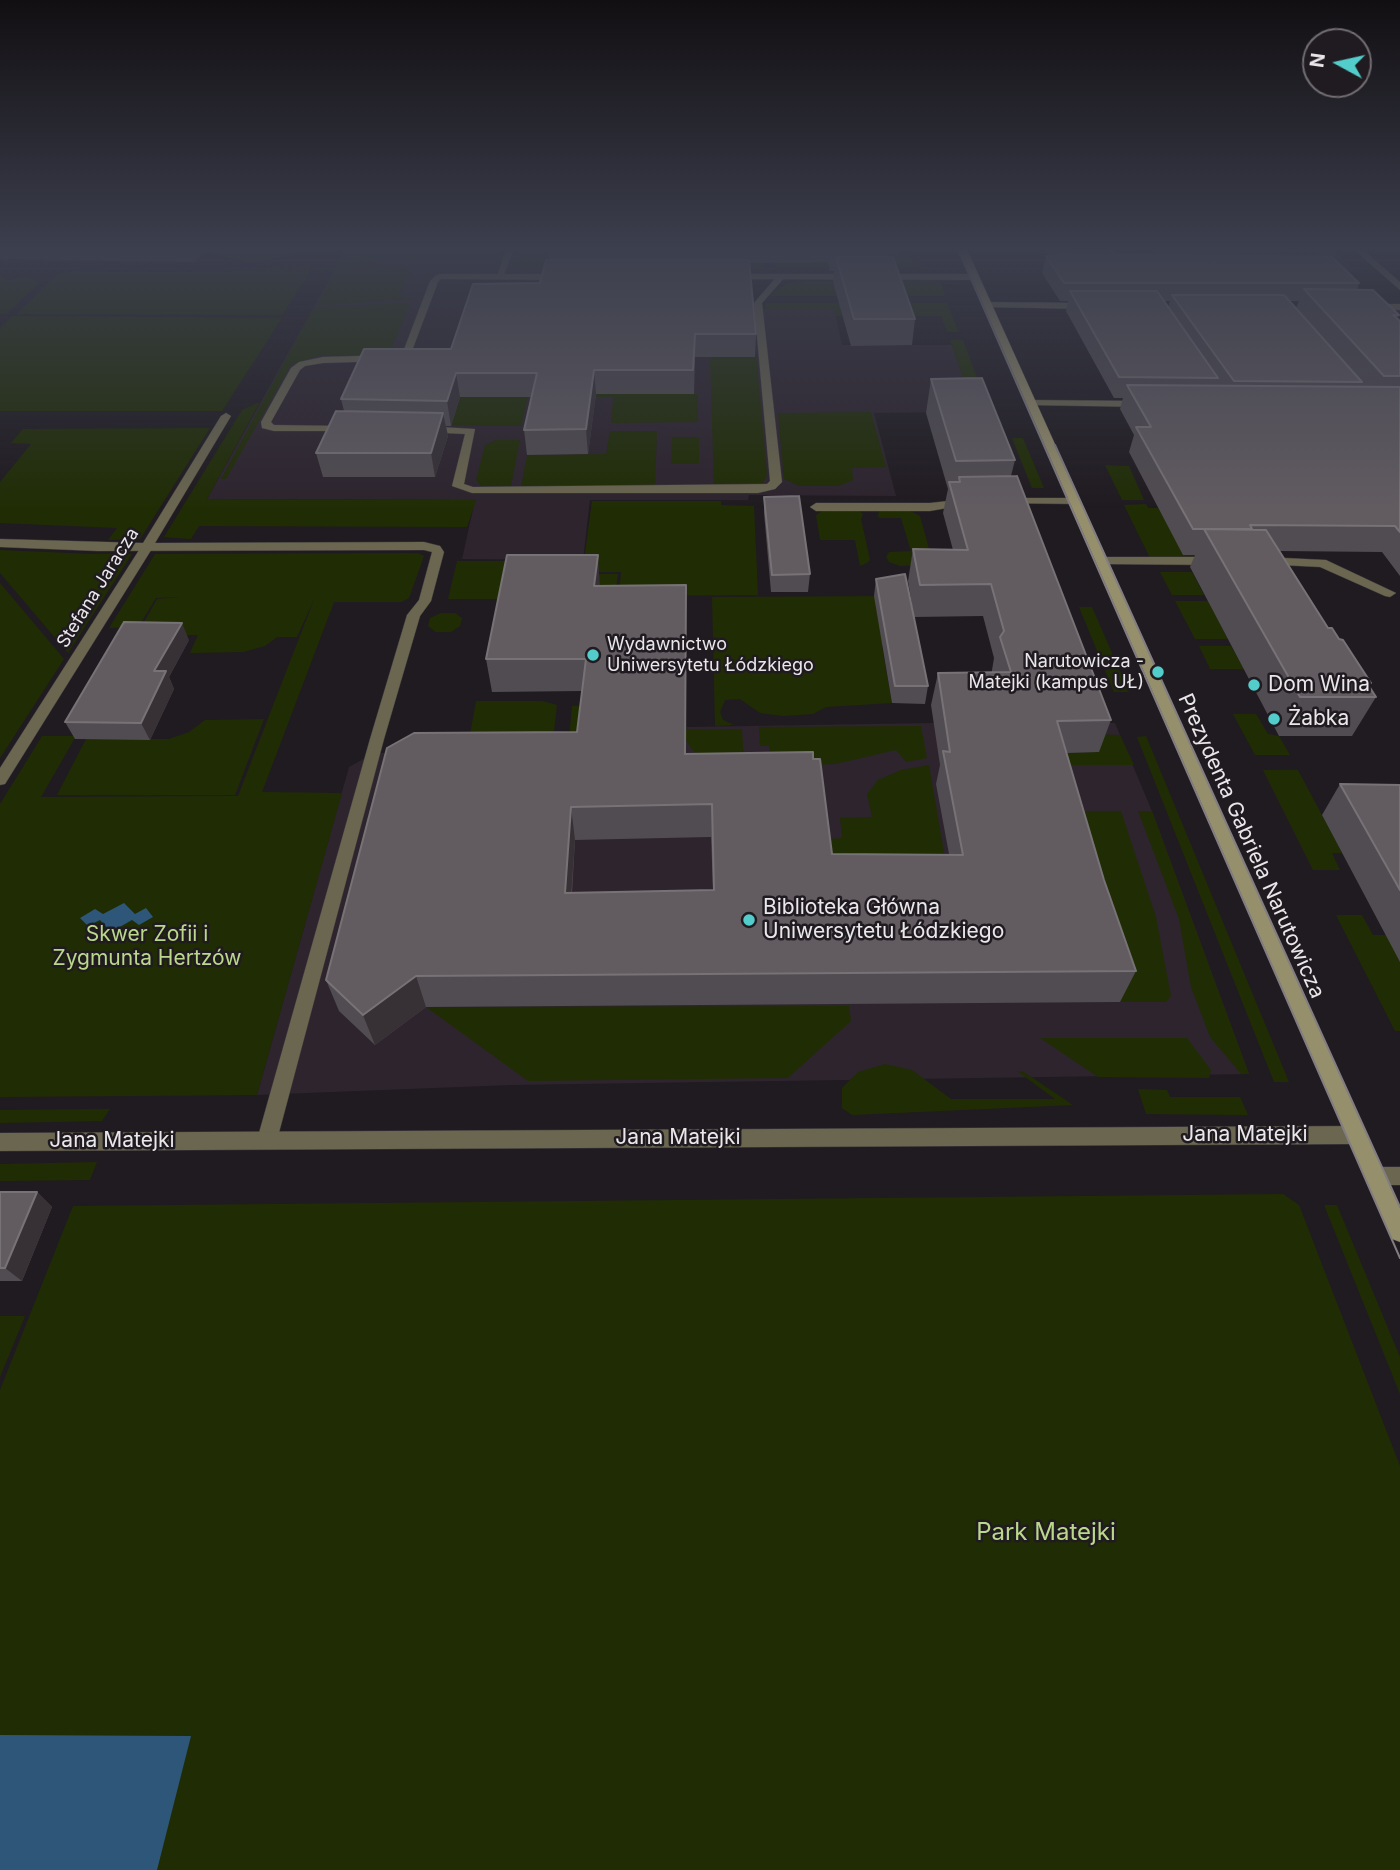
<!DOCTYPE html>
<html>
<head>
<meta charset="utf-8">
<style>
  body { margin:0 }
  #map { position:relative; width:1400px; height:1870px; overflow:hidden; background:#201b20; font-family:Inter,sans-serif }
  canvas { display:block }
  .north { position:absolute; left:1302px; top:28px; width:70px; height:70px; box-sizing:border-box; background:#201b20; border:2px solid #716d71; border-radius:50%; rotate:278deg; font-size:19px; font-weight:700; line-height:28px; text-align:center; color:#eae7ea }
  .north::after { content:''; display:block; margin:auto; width:24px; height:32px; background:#53cdcb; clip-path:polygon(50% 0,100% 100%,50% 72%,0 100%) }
</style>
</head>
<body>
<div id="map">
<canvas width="1400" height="1870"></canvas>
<div class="north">N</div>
</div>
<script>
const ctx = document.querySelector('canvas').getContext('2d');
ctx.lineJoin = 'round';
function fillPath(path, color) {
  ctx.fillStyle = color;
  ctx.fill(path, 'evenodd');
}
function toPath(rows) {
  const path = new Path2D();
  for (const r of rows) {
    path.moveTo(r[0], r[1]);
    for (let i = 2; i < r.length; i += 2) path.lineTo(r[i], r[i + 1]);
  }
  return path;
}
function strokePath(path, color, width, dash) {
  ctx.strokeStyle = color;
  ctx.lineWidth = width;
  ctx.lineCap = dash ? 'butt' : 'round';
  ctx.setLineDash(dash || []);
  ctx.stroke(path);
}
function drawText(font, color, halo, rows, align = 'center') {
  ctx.font = font + ' Inter,sans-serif';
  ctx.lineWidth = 5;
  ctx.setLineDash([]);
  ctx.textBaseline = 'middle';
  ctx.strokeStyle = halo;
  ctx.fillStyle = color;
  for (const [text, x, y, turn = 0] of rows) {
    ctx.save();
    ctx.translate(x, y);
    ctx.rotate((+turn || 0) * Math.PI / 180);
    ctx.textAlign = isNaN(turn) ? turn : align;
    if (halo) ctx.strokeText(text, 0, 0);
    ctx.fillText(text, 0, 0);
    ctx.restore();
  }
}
const built = toPath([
  [358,247,501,247,499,254,542,254,544,247,883,262,775,262,751,257,751,309,834,309,842,345,952,345,975,412,874,413,896,496,749,495,748,500,590,500,583,560,462,559,475,500,207,499,335,269,347,265],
  [1153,247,1330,247,1355,271,1170,270],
  [931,723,1115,723,1152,811,1249,1074,511,1085,257,1095,349,767,374,753,676,751,686,740,687,727]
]);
const green = toPath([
  [213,247,324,247,259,262,244,262,209,252],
  [346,247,358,247,347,266,360,247,385,247,375,264,412,267,399,297,414,298,413,300,317,305],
  [394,247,501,247,492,260,388,260],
  [518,247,773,247,763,259,763,273,742,266,513,267],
  [878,247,890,247,925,267,776,267,775,262,883,262],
  [1172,247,1252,247,1270,268,1187,268],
  [292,265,314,266,282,315,17,314,56,275,73,271,223,272],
  [0,275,8,280,27,276,39,283,6,314,0,314],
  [807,281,940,281,945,296,769,296,788,283],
  [410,303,390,352,374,356,318,356,291,365,226,479,221,479,314,307],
  [765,303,947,303,959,332,947,332,941,316,836,316,833,309,766,309],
  [12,316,282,318,222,411,0,411,0,328],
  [709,330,754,330,767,475,763,483,758,485,714,486],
  [950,340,963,340,997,431,975,412],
  [592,394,698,394,698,422,611,423,613,397,591,397],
  [357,397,528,397,521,426,346,424],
  [260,402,207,499,476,500,467,527,199,526,191,539,164,537,242,410],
  [871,412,886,467,852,468,853,480,839,486,799,486,784,479,778,413],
  [210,428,140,539,108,540,117,528,0,523,0,482,31,444,11,443,23,429],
  [610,431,657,431,655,486,521,487,527,455,606,454],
  [672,437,699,437,699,464,671,464],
  [1012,438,1023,438,1044,488,1032,488],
  [496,440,520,440,511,486,481,486,476,480,485,445],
  [1105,465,1129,466,1144,500,1122,500],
  [592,501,721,501,721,505,754,506,758,595,619,596,621,572,516,572,584,561],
  [1146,504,1148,508,1158,508,1161,513,1248,558,1150,558,1124,505],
  [824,510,859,511,863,514,861,519,870,560,867,563,860,566,855,540,820,540,816,515],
  [879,510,910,511,920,516,929,549,929,556,918,565,900,566,889,562,886,557,889,552,911,551,901,518,881,518,878,517],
  [0,550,92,554,132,554,68,653,0,573],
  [418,553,424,556,409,598,401,602,334,602,262,792,342,793,257,1095,0,1097,0,804,42,736,76,736,41,797,238,796,315,597,297,637,277,637,265,646,243,652,190,653,198,635,164,635,139,631,157,599,180,597,156,598,138,627,109,628,155,554],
  [457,561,514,561,512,574,618,574,615,596,602,596,602,585,511,586,508,599,448,599],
  [1160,572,1192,572,1204,595,1172,595],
  [0,583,64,659,0,758],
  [906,596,882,647,892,703,826,707,813,714,783,716,760,713,740,699,725,700,720,712,723,720,734,725,715,726,712,597],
  [1175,601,1208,601,1228,639,1195,639],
  [1079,607,1092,607,1129,692,1114,692],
  [441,613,455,613,462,618,460,626,451,632,436,632,428,626,430,618],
  [1199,646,1231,646,1244,669,1210,669],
  [476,701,542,701,557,705,553,739,470,734],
  [572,706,588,706,585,730,742,729,744,767,703,757,692,750,686,740,569,739],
  [1233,714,1256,714,1268,734,1279,736,1290,755,1255,755],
  [264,719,235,795,57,795,86,739,169,739,189,732,205,720],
  [921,726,927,758,906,762,896,750,835,764,770,767,769,746,760,746,759,727],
  [1093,734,1120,735,1134,765,1050,765,1047,753,1099,752],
  [1146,736,1289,1082,1274,1082,1137,737],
  [929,765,947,870,832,871,828,839,842,838,840,818,872,817,867,794,878,780,901,770],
  [1263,770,1298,770,1342,853,1332,853,1340,870,1313,870],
  [1064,811,1121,811,1156,917,1171,996,1166,1002,1120,1002],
  [1138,811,1152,811,1249,1074,1241,1074,1210,1037,1191,987,1179,919],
  [1336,915,1362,915,1373,935,1386,935,1400,961,1400,1031,1395,1031],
  [849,1006,851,1021,788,1078,528,1081,426,1007],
  [1040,1038,1187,1038,1211,1070,1209,1078,1098,1077],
  [885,1064,912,1070,951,1099,1055,1099,1017,1071,1024,1072,1073,1105,852,1115,842,1108,842,1088,858,1072],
  [1138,1089,1167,1090,1170,1097,1240,1097,1248,1115,1146,1114],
  [110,1109,102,1121,0,1123,0,1110],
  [97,1162,90,1180,0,1181,0,1164],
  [1283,1194,1299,1205,1400,1466,1400,1870,0,1870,0,1390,73,1206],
  [1324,1205,1337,1205,1400,1357,1400,1394],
  [0,1316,25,1316,0,1377]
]);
const water = toPath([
  [124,903,135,914,146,908,153,917,139,925,132,920,111,932,100,920,88,926,80,918,95,909,103,914],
  [0,1735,191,1736,157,1870,0,1870]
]);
const lane = toPath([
  [507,247,515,247,503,277,496,279,507,247],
  [436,275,443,277,438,282,410,356,391,361,323,363,305,366,300,370,271,422,274,425,349,426,353,427,353,431,274,431,262,428,261,422,291,368,299,362,323,357,391,355,403,352,430,281,436,275],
  [778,275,785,277,762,303,782,482,775,489,758,493,472,493,452,486,465,434,422,432,417,429,422,426,475,429,464,484,473,487,767,484,770,481,754,303,778,275],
  [987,302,1089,303,1093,306,1089,309,984,307,984,303,987,302],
  [1369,304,1400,304,1400,310,1366,309,1365,307,1369,304],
  [1031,400,1145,401,1150,404,1145,407,1027,405,1026,403,1031,400],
  [226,413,231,416,155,543,424,542,440,546,444,552,431,601,420,616,384,739,277,1140,274,1146,267,1149,260,1146,257,1140,370,739,407,615,419,600,432,552,424,550,98,551,0,547,0,539,143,543,221,416,226,413],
  [1005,498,1075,498,1081,501,1075,504,1001,503,1001,499,1005,498],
  [966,499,970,500,970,504,930,511,816,511,810,507,816,503,930,503,966,499],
  [1102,557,1215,557,1221,561,1215,565,1098,564,1098,558,1102,557],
  [1264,557,1326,560,1396,593,1390,597,1385,596,1320,567,1260,564,1260,558,1264,557],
  [1375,1167,1400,1167,1400,1185,1375,1185,1368,1183,1365,1176,1368,1169,1375,1167]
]);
const street = toPath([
  [1351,247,1360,247,1400,282,1400,290,1351,247],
  [439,274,565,274,569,277,565,280,436,279,439,274],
  [730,274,975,274,979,277,975,280,727,279,730,274],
  [147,543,153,547,5,784,0,785,0,768,141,547,147,543],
  [1357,1126,1364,1129,1367,1135,1364,1141,1357,1144,0,1151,0,1133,1357,1126]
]);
const secondary = toPath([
  [958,247,966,247,1400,1208,1400,1242,1392,1239,958,247]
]);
const tram = toPath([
  [957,247,1400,1258],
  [1055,445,1400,1207]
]);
const wall = toPath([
  [0,247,207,247,195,262,0,259],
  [549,247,888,247,889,250,888,257,915,319,912,345,851,346,833,282,834,271,830,271,828,262,749,263,756,334,755,357,695,357,694,394,596,394,588,454,527,455,524,430,531,397,460,397,451,426,446,426,448,436,435,477,323,477,316,453,344,411,341,399,451,349,540,283,549,260],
  [1044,247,1109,247,1114,254,1359,283,1357,290,1399,315,1397,319,1400,321,1400,576,1382,552,1279,551,1328,628,1339,639,1371,683,1369,687,1376,697,1352,736,1279,736,1190,567,1195,555,1183,555,1129,452,1134,435,1120,409,1123,398,1114,398,1066,311,1068,301,1060,301,1042,273,1046,256,1049,256],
  [1164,301,1170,301,1168,307],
  [1290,301,1299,301,1296,308],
  [931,379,1015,460,1011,476,1111,720,1099,752,1067,753,1104,880,1136,971,1120,1002,426,1007,375,1045,339,1011,326,980,577,732,582,691,492,692,486,659,600,586,686,585,686,754,813,759,832,854,949,854,936,784,940,765,931,705,938,673,992,672,992,670,994,658,983,616,914,617,908,581,913,549,953,550,943,513,948,489,926,413],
  [711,837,713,890,572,893,575,840],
  [764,497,810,574,808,592,771,592,764,513],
  [876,579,928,686,925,704,892,703,874,596],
  [189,640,169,677,174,689,150,740,75,739,65,722],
  [1340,784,1400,785,1400,962,1322,815],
  [0,1192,37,1192,52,1207,22,1281,0,1281]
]);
const shadedWall = toPath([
  [190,247,207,247,195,262],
  [594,370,596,394,588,454,586,429],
  [456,373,460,397,451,426,447,401],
  [443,413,448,436,435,477,431,453],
  [598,555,600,587,594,586],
  [182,623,189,640,169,677,174,689,150,740,141,723,154,671],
  [571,807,575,840,569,925,565,893],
  [416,976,426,1007,375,1045,363,1015],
  [37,1192,52,1207,22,1281,5,1268]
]);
const building = toPath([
  [549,247,748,247,748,250,548,250,549,247],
  [831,247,888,247,889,250,832,250,831,247],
  [1058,247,1109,247,1114,254,1332,257,1359,283,1064,283,1046,256,1064,255,1058,247],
  [836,257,893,257,915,319,854,319,836,257],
  [546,260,749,260,756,334,695,334,693,370,594,370,586,429,524,430,537,373,456,373,447,401,341,399,364,349,451,349,473,284,540,283,546,260],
  [1304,289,1373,290,1399,315,1393,315,1400,321,1400,376,1384,376,1304,289],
  [1070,291,1157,291,1218,378,1119,377,1070,291],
  [1172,295,1284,295,1362,382,1234,381,1172,295],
  [982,378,1015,460,956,461,931,379,982,378],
  [1127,385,1400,387,1400,532,1395,526,1250,525,1252,529,1193,529,1136,427,1151,427,1127,385],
  [336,411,443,413,431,453,316,453,336,411],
  [1017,476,1111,720,1057,721,1104,880,1136,971,416,976,363,1015,326,980,387,748,414,733,577,732,586,659,486,659,507,555,598,555,594,586,686,585,685,754,813,752,813,759,820,759,832,854,963,855,943,751,950,752,938,673,1011,672,1000,637,1004,631,991,584,920,585,913,549,968,550,949,482,960,482,959,477,1017,476],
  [712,804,714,890,565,893,571,807,712,804],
  [799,496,810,574,772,575,764,497,799,496],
  [1204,529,1266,530,1328,628,1332,628,1339,639,1343,640,1371,683,1367,683,1376,697,1300,697,1204,529],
  [905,574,928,686,895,686,876,579,905,574],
  [124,622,182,623,154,671,166,671,141,723,65,722,124,622],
  [1340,784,1400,785,1400,890,1340,784],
  [0,1192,37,1192,5,1268,0,1268,0,1192]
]);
const markers = [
  [593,655,7,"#53cdcb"],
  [1158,672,7,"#53cdcb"],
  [1254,685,7,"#53cdcb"],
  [1274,719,7,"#53cdcb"],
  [749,920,7,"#53cdcb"]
];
const farStreetnames = [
  ["Stefana Jaracza",98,588,-58]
];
const farPoinames = [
  ["Wydawnictwo",607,645],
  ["Uniwersytetu Łódzkiego",607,666],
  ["Narutowicza -",1144,662,"right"],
  ["Matejki (kampus UŁ)",1144,683,"right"]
];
const poiNames = [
  ["Dom Wina",1268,685],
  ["Żabka",1288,719],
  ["Biblioteka Główna",763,908],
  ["Uniwersytetu Łódzkiego",763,932]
];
const streetNames = [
  ["Prezydenta Gabriela Narutowicza",1251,846,66],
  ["Jana Matejki",1245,1135],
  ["Jana Matejki",678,1138],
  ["Jana Matejki",112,1141]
];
const parkNames = [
  ["Skwer Zofii i",147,935],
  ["Zygmunta Hertzów",147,959]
];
const nearParknames = [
  ["Park Matejki",1046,1533]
];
fillPath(built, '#2d242d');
fillPath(green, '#202d04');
fillPath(water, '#2d5679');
strokePath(lane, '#3c383c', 1);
strokePath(street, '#3c383c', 1);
strokePath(secondary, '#3c383c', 1);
fillPath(lane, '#6a6650');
fillPath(street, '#6a6650');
fillPath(secondary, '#968f6c');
strokePath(tram, '#817d81', 2);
fillPath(wall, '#514c51');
fillPath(shadedWall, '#373136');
fillPath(building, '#625c61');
strokePath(building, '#777276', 2);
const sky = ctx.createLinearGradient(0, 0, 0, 509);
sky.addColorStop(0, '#120f12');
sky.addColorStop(0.49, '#3c3f4e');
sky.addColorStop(1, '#3c3f4e00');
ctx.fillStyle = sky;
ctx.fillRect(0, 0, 1400, 509);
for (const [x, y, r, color] of markers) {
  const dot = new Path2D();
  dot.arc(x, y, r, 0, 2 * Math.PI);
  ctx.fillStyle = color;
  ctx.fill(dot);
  strokePath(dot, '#201b20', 2.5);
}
drawText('18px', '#eae7ea', '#201b20', farStreetnames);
drawText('18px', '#eae7ea', '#201b20', farPoinames, 'left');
drawText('21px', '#eae7ea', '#201b20', poiNames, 'left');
drawText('21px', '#eae7ea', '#201b20', streetNames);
drawText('21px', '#bad78a', '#201b20', parkNames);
drawText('24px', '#bad78a', '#201b20', nearParknames);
</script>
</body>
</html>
